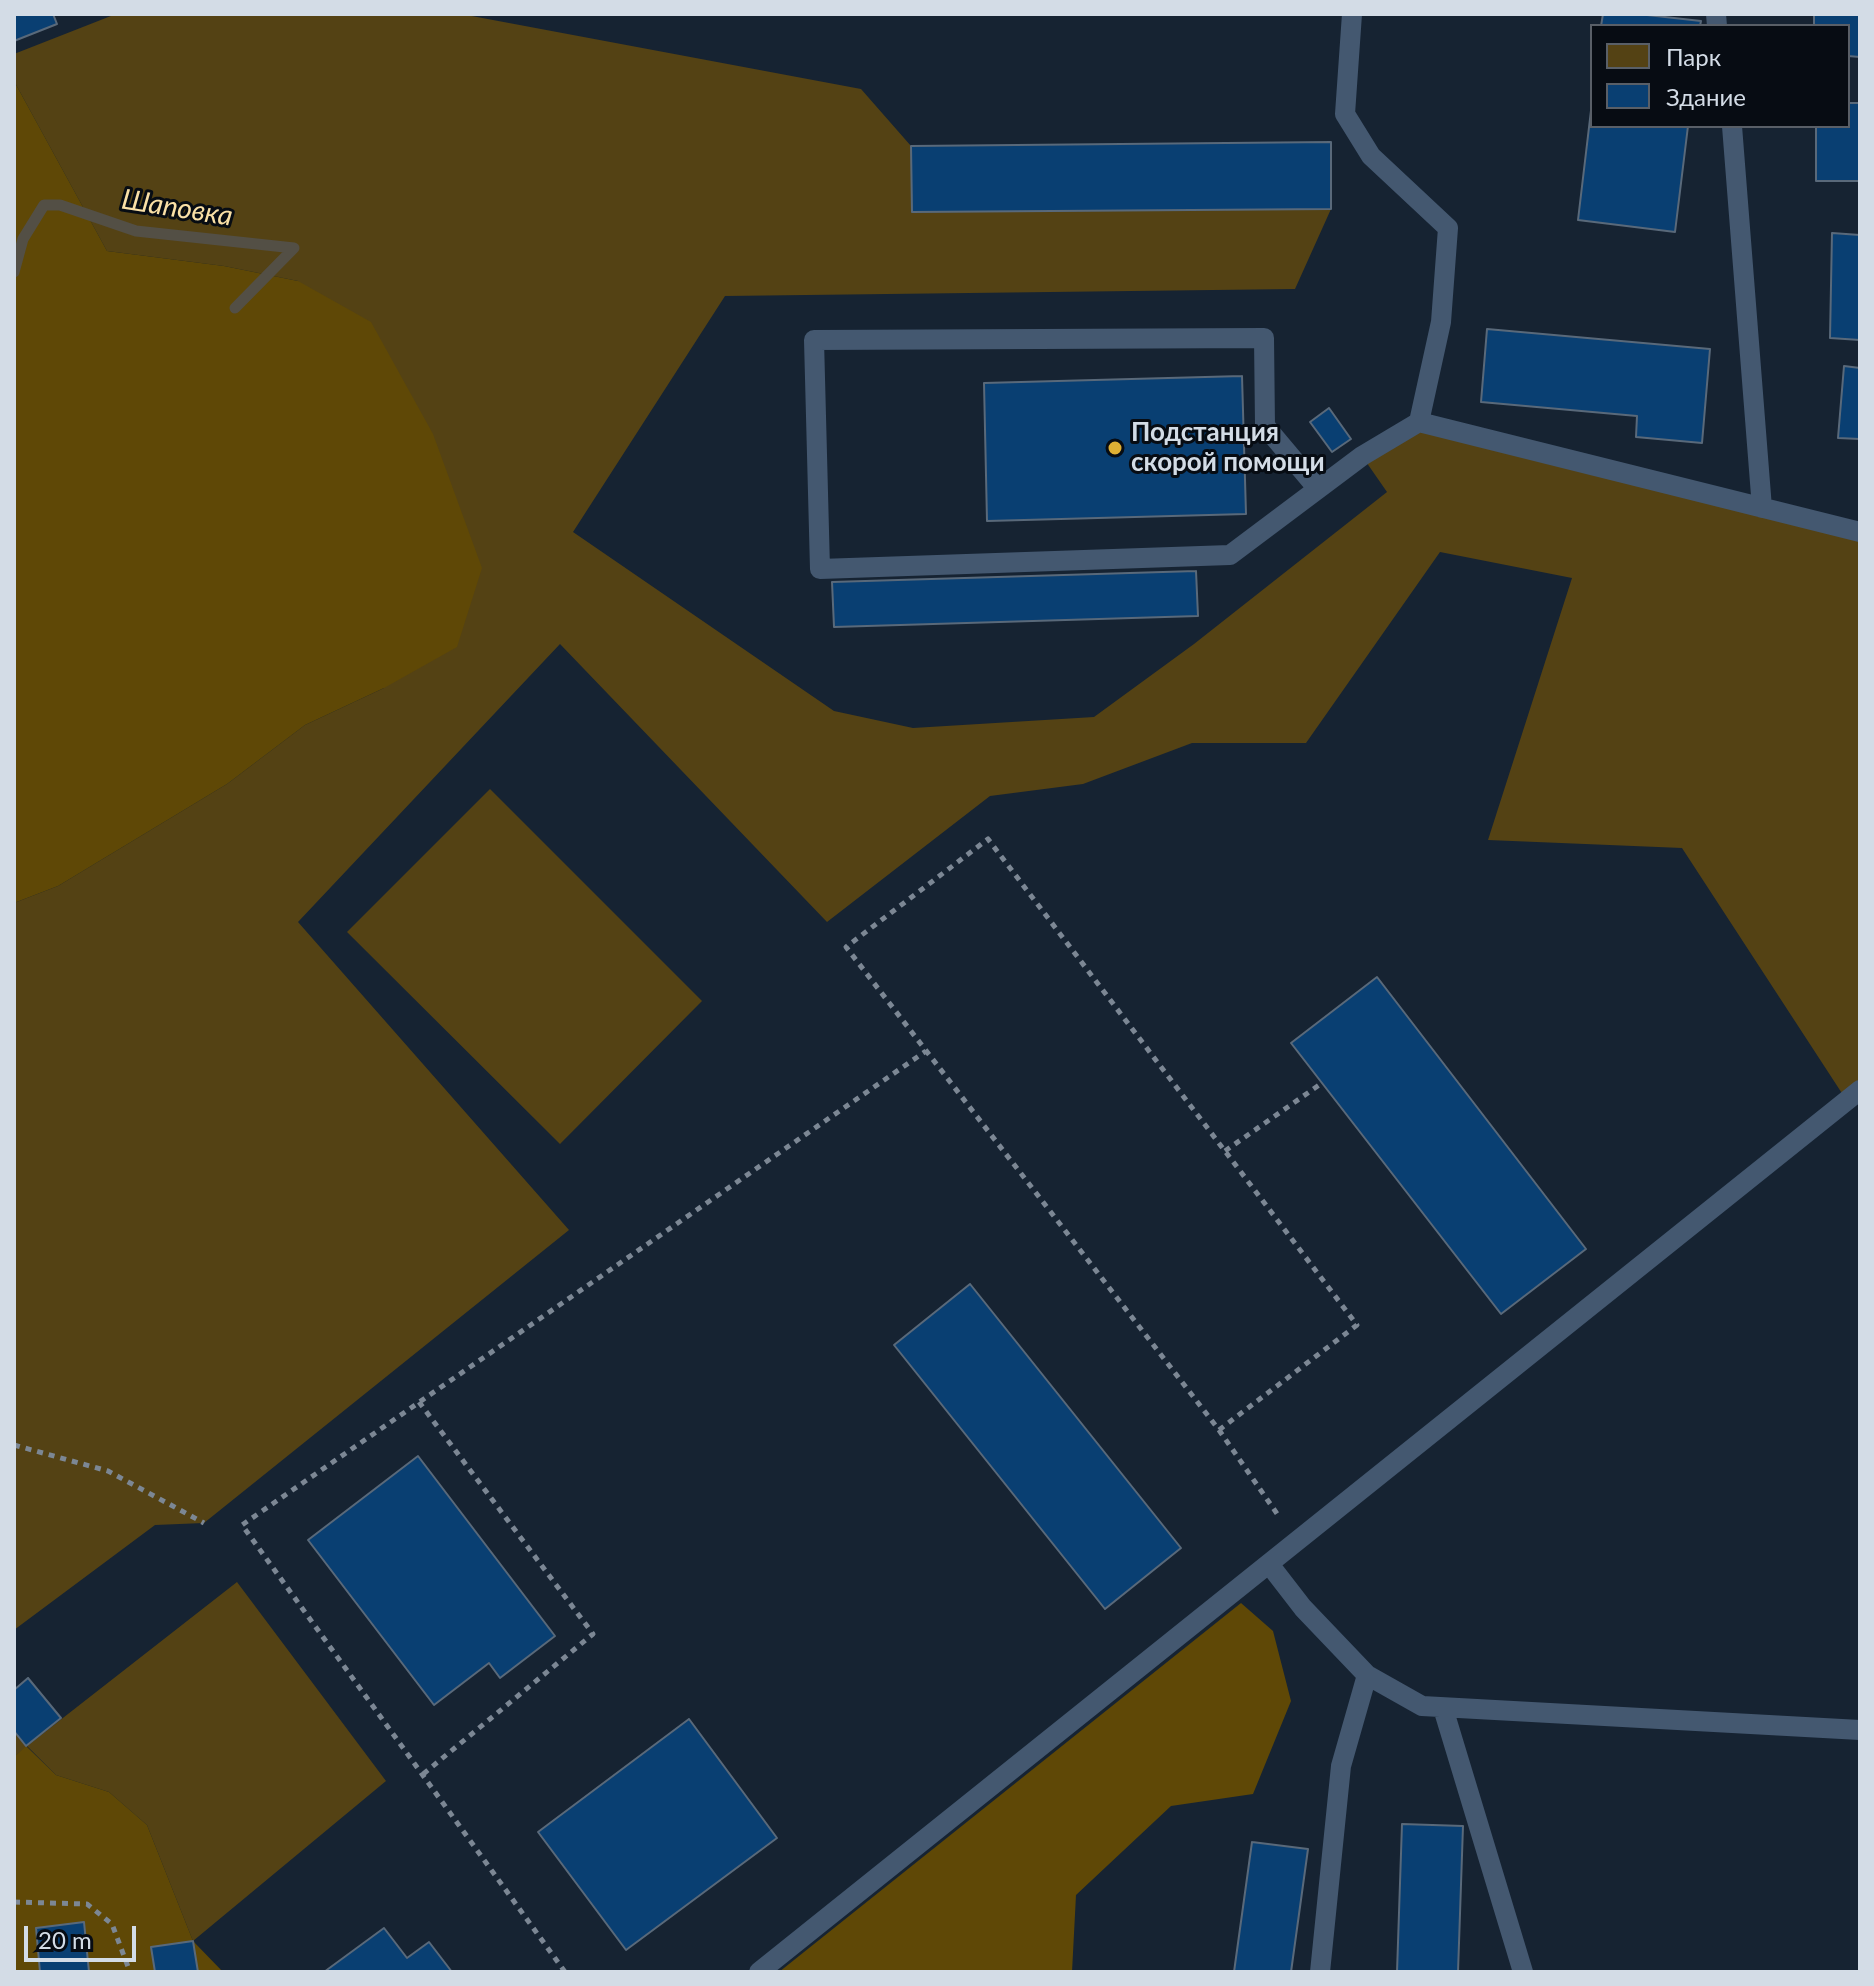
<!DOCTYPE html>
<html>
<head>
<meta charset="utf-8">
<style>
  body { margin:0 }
  #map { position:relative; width:1874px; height:1986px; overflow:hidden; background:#162332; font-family:Lato,sans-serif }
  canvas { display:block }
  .frame { position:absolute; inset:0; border:16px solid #d3dce6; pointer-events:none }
  .legend { position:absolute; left:1590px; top:24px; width:260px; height:104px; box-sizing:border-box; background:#070c13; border:2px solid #595f67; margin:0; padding:10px 14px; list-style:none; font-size:24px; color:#d3dce6 }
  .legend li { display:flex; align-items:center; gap:16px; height:40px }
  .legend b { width:40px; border:2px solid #595f67 }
  .scale { position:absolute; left:24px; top:1926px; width:112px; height:36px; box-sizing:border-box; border:4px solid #d3dce6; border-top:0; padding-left:10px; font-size:24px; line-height:28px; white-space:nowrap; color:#d3dce6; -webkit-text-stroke:6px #070c13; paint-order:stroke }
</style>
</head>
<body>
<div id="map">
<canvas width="1874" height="1986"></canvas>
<div class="frame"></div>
<ul class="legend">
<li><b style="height:22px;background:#544214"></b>Парк</li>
<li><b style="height:22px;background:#093f72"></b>Здание</li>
</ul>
<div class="scale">20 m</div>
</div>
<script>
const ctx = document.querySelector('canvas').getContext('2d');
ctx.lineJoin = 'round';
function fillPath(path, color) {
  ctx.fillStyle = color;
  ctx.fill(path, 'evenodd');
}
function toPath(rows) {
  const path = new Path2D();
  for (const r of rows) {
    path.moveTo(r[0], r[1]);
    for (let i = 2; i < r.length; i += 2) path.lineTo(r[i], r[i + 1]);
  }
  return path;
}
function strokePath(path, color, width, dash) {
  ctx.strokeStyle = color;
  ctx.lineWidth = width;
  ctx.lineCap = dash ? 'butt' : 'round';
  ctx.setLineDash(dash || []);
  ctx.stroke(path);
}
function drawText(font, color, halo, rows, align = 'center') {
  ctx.font = font + ' Lato,sans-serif';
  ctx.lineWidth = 6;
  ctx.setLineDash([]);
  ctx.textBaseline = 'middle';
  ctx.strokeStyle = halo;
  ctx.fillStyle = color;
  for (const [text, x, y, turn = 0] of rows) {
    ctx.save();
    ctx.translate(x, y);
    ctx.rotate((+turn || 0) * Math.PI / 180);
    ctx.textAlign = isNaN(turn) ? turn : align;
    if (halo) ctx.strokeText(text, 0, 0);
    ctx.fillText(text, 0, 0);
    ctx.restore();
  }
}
const green = toPath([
  [116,14,461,14,861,89,911,146,912,212,1331,209,1295,289,725,296,573,532,834,711,913,728,1094,717,1194,644,1387,492,1362,456,1419,422,1860,532,1860,1090,1847,1101,1682,848,1488,840,1572,578,1440,552,1306,743,1192,743,1083,784,990,796,827,922,560,644,298,922,569,1230,204,1523,155,1525,14,1630,14,903,58,886,227,784,305,725,384,688,298,281,224,266,107,251,14,81,14,54],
  [490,789,702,1001,560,1144,347,932],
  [237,1582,386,1781,193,1941,147,1825,109,1792,56,1775,27,1746,14,1757,14,1731,27,1746]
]);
const forest = toPath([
  [14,81,107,251,224,266,298,281,371,322,433,434,482,568,457,647,384,688,305,725,227,784,58,886,14,903],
  [1241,1603,1273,1631,1291,1701,1253,1794,1171,1806,1076,1895,1072,1972,779,1972],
  [26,1746,56,1775,109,1792,147,1825,193,1941,223,1972,14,1972,14,1757]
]);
const stream = toPath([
  [14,272,23,239,44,205,60,205,136,231,294,248,235,308]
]);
const building = toPath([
  [14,14,53,14,57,24,14,41,14,14],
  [1603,14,1638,14,1701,21,1700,26,1601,26,1603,14],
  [1814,14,1860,14,1860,57,1848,56,1848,26,1814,26,1814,14],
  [1592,102,1592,126,1688,126,1675,232,1578,220,1592,102],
  [1848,103,1860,103,1860,181,1816,181,1816,126,1848,126,1848,103],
  [1331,142,1331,209,912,212,911,146,1331,142],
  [1832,233,1860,235,1860,340,1830,338,1832,233],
  [1487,329,1710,349,1702,443,1636,437,1637,416,1481,402,1487,329],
  [1844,366,1860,368,1860,439,1838,438,1844,366],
  [1242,376,1246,514,987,521,984,383,1242,376],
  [1329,408,1351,439,1332,452,1310,422,1329,408],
  [1196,571,1198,616,834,627,832,582,1196,571],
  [1377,977,1586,1249,1501,1314,1291,1043,1377,977],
  [970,1284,1181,1548,1105,1609,894,1345,970,1284],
  [418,1456,555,1636,500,1678,489,1663,434,1705,308,1540,418,1456],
  [28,1678,61,1718,26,1746,14,1731,14,1690,28,1678],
  [689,1719,777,1838,626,1950,538,1832,689,1719],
  [1402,1824,1463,1826,1458,1972,1397,1972,1402,1824],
  [1252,1842,1308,1849,1291,1972,1234,1972,1252,1842],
  [84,1922,89,1972,40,1972,36,1928,84,1922],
  [384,1928,407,1958,429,1942,452,1972,324,1972,384,1928],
  [193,1941,198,1972,155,1972,151,1947,193,1941]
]);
const path = toPath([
  [1225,1151,1322,1083],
  [419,1402,593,1634,422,1775],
  [1219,1430,1357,1325,988,839,846,947,1219,1430,1280,1518],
  [14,1445,108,1471,204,1523],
  [14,1902,87,1904,112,1924,130,1972],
  [565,1972,242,1525,926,1051]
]);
const lane = toPath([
  [1352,14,1345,114,1371,156,1448,228,1441,322,1419,422,1860,532],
  [1716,14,1717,26],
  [1732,126,1762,508],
  [1318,489,1265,426,1264,338,814,340,820,569,1230,555,1362,456,1419,422],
  [1269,1564,1303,1608,1367,1675,1422,1706,1860,1730],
  [1443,1708,1523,1972],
  [759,1972,1860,1090],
  [1320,1972,1341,1766,1367,1675]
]);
const markers = [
  [1115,448,8,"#dfb034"]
];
const poiNames = [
  ["Подстанция",1131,433],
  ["скорой помощи",1131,463]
];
const waterNames = [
  ["Шаповка",177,208,9]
];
fillPath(green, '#544214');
fillPath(forest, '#5f4806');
strokePath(stream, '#534f45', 11);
fillPath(building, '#093f72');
strokePath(building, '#59697a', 2);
strokePath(path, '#7c8794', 5, [6, 6]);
strokePath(lane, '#445870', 20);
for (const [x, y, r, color] of markers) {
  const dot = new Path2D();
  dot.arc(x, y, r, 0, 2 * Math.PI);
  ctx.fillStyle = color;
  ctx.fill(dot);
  strokePath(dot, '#070c13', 3);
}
drawText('bold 26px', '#d3dce6', '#070c13', poiNames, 'left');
drawText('italic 28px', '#fae0a6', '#070c13', waterNames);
</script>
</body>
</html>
